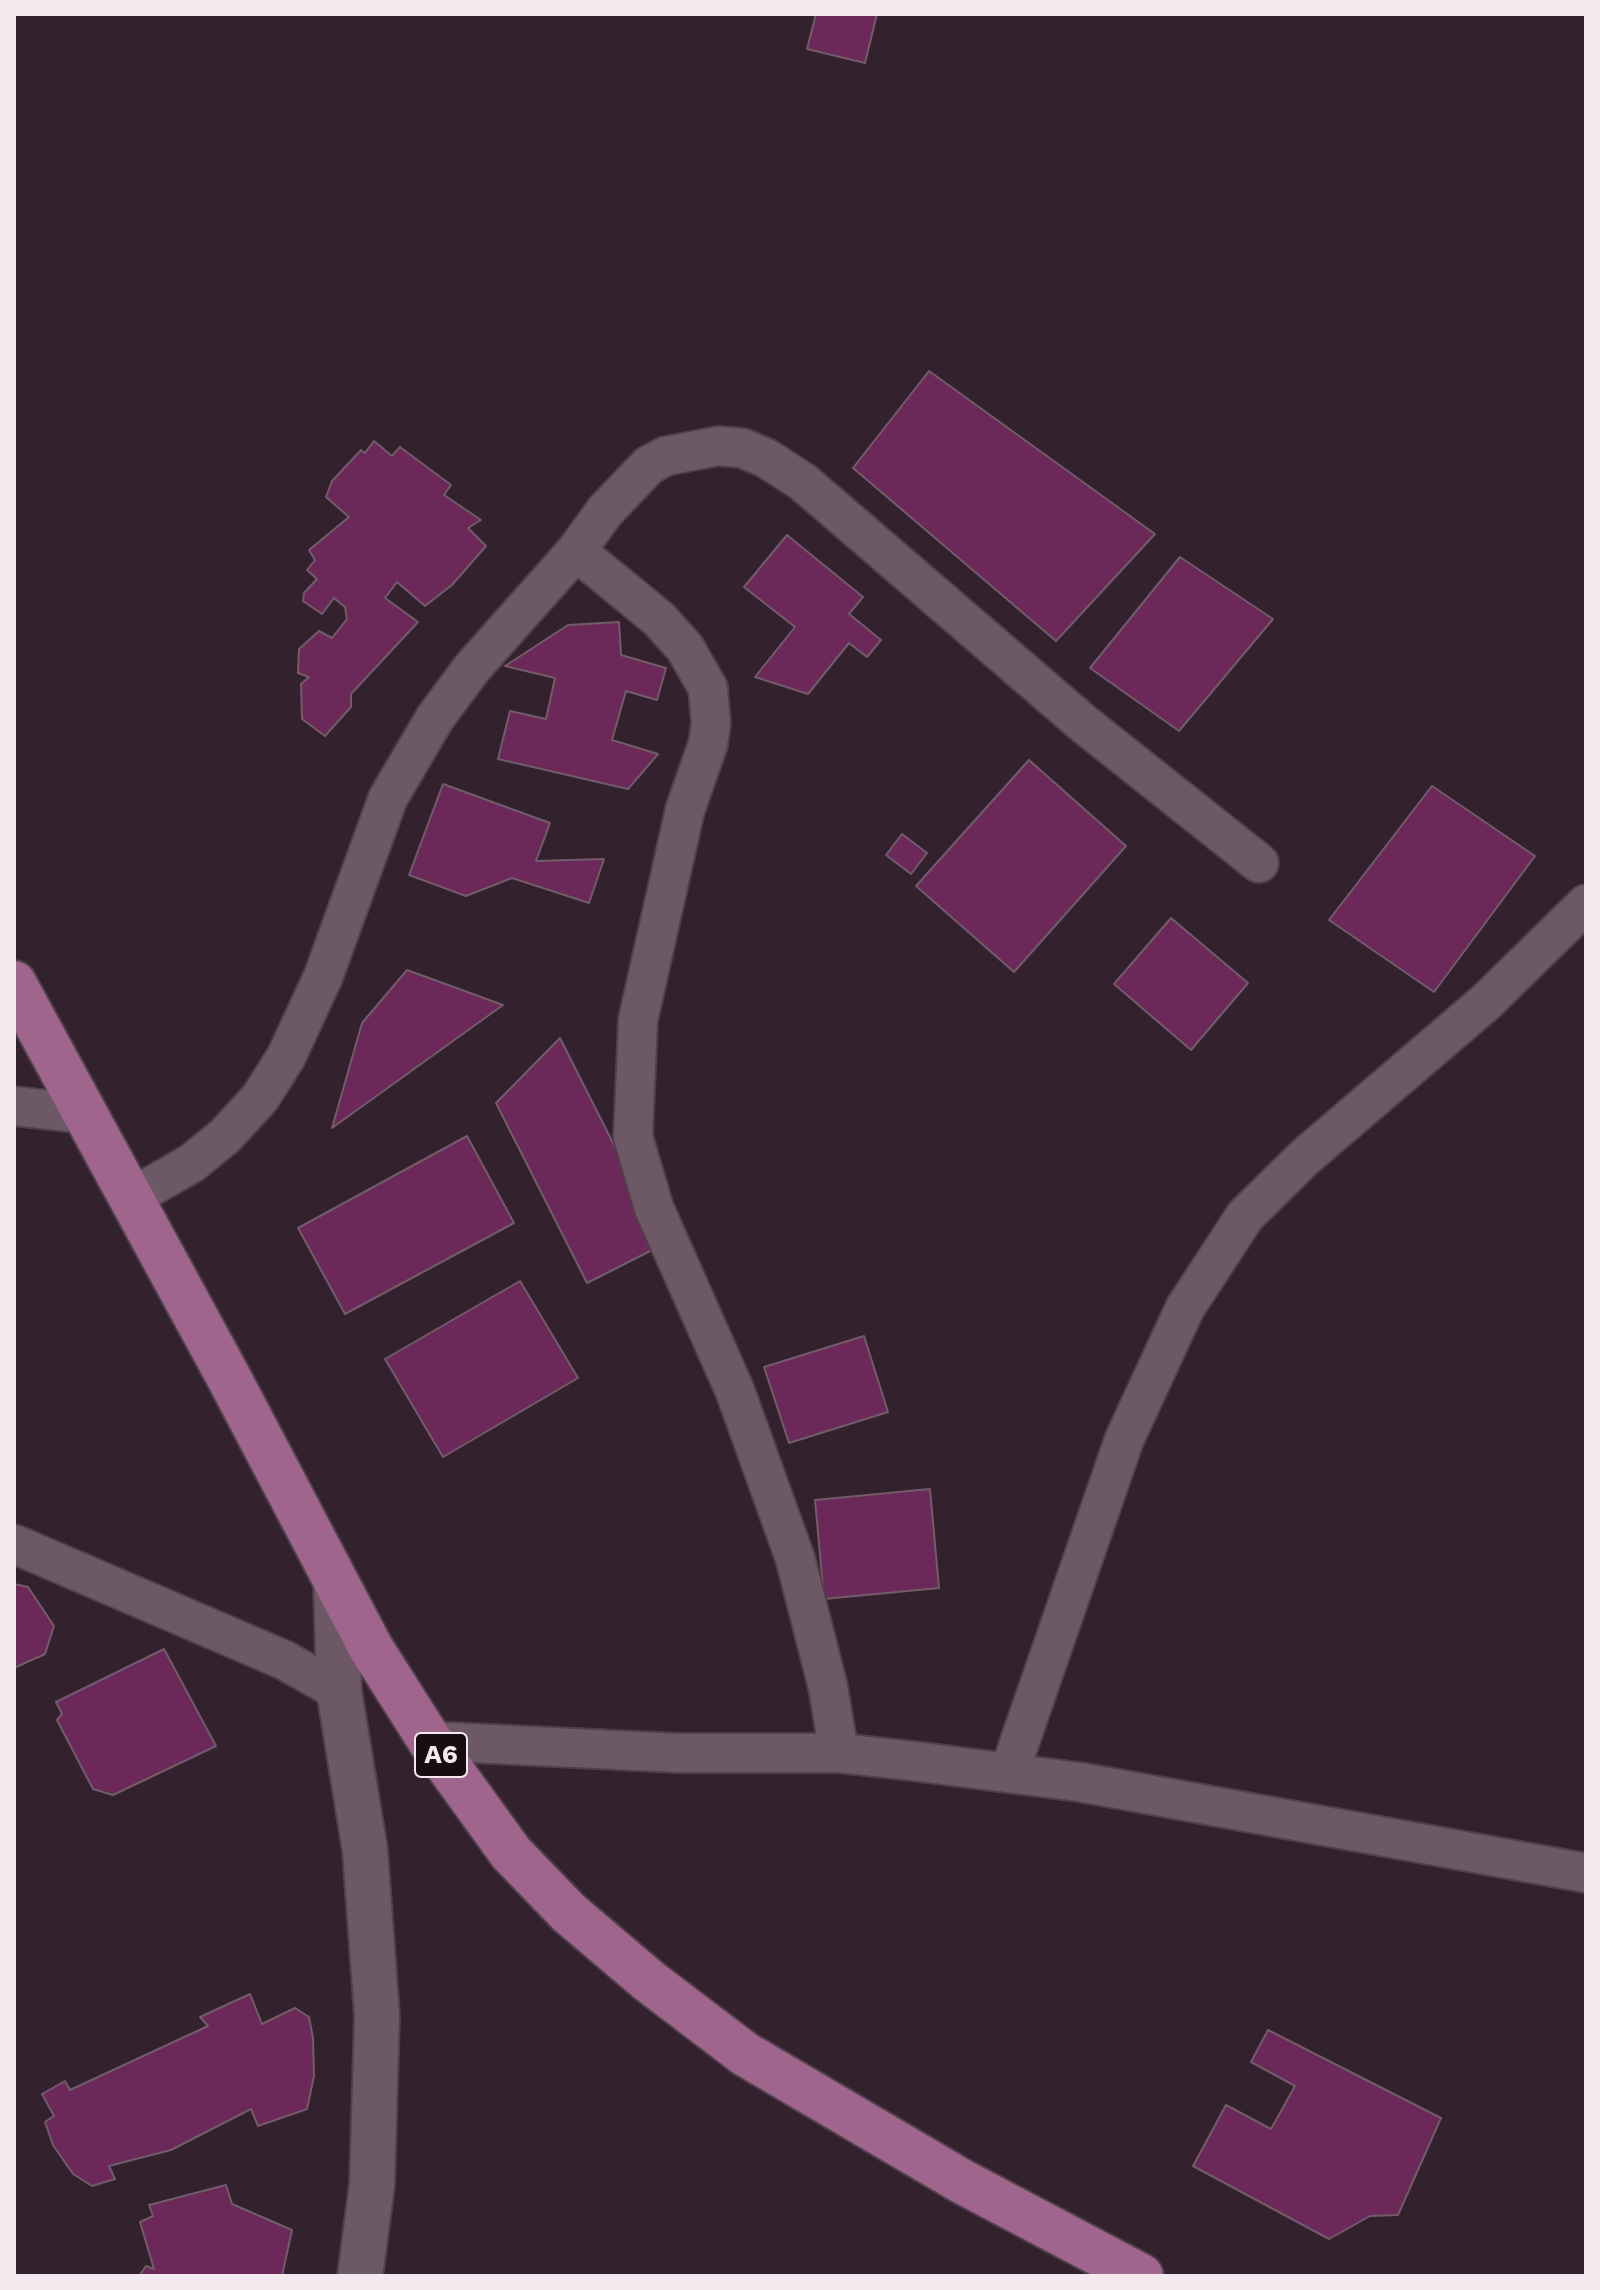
<!DOCTYPE html>
<html>
<head>
<meta charset="utf-8">
<style>
  body { margin:0 }
  #map { position:relative; width:1600px; height:2290px; overflow:hidden; background:#33212d; font-family:"Work Sans",sans-serif }
  canvas { display:block }
  .frame { position:absolute; inset:0; border:16px solid #f5e9f0; pointer-events:none }
</style>
</head>
<body>
<div id="map">
<canvas width="1600" height="2290"></canvas>
<div class="frame"></div>
</div>
<script>
const ctx = document.querySelector('canvas').getContext('2d');
ctx.lineJoin = 'round';
function fillPath(path, color) {
  ctx.fillStyle = color;
  ctx.fill(path, 'evenodd');
}
function toPath(rows) {
  const path = new Path2D();
  for (const r of rows) {
    path.moveTo(r[0], r[1]);
    for (let i = 2; i < r.length; i += 2) path.lineTo(r[i], r[i + 1]);
  }
  return path;
}
function strokePath(path, color, width, dash) {
  ctx.strokeStyle = color;
  ctx.lineWidth = width;
  ctx.lineCap = dash ? 'butt' : 'round';
  ctx.setLineDash(dash || []);
  ctx.stroke(path);
}
function drawText(font, color, halo, rows, align = 'center') {
  ctx.font = font + ' "Work Sans",sans-serif';
  ctx.lineWidth = 6;
  ctx.setLineDash([]);
  ctx.textBaseline = 'middle';
  ctx.strokeStyle = halo;
  ctx.fillStyle = color;
  for (const [text, x, y, turn = 0] of rows) {
    ctx.save();
    ctx.translate(x, y);
    ctx.rotate((+turn || 0) * Math.PI / 180);
    ctx.textAlign = isNaN(turn) ? turn : align;
    if (halo) ctx.strokeText(text, 0, 0);
    ctx.fillText(text, 0, 0);
    ctx.restore();
  }
}
const building = toPath([
  [816,14,877,14,865,63,807,49,816,14],
  [929,371,1155,534,1056,641,853,468,929,371],
  [374,441,392,456,400,447,451,485,444,495,481,520,468,528,486,546,452,585,425,606,397,582,385,598,418,622,351,694,351,707,325,736,302,719,301,684,309,677,298,673,299,649,319,631,332,638,347,619,345,607,334,598,322,614,303,601,304,593,317,579,307,570,315,560,309,550,349,517,326,497,332,481,361,450,365,453,374,441],
  [787,535,863,597,849,614,881,640,867,657,849,643,808,694,755,677,795,627,744,587,787,535],
  [1180,557,1273,619,1179,731,1090,668,1180,557],
  [619,622,621,655,666,668,657,700,626,691,612,740,658,754,628,789,498,759,510,711,546,719,555,678,505,666,568,625,619,622],
  [1029,760,1126,846,1014,972,916,886,1029,760],
  [443,784,550,823,536,861,604,859,589,903,512,878,466,896,409,875,443,784],
  [1432,786,1535,856,1434,992,1329,920,1432,786],
  [902,834,927,853,911,874,886,855,902,834],
  [1171,918,1248,983,1191,1050,1114,984,1171,918],
  [407,970,503,1005,332,1128,362,1023,407,970],
  [560,1038,664,1244,587,1283,496,1103,560,1038],
  [467,1136,514,1223,345,1314,298,1228,467,1136],
  [520,1281,578,1378,443,1457,385,1359,520,1281],
  [864,1336,888,1412,789,1443,764,1367,864,1336],
  [930,1489,939,1588,824,1599,815,1500,930,1489],
  [14,1584,28,1587,54,1626,45,1654,14,1668,14,1584],
  [164,1649,216,1746,113,1795,93,1789,57,1720,62,1714,56,1702,164,1649],
  [250,1994,262,2024,295,2008,309,2017,313,2038,314,2076,307,2109,258,2126,251,2109,171,2150,109,2166,115,2179,92,2186,73,2174,53,2145,45,2122,54,2116,42,2094,65,2081,70,2090,208,2026,200,2017,250,1994],
  [1268,2030,1441,2118,1398,2215,1370,2216,1329,2239,1193,2166,1226,2105,1271,2129,1295,2086,1251,2062,1268,2030],
  [226,2185,232,2204,292,2230,282,2276,139,2276,146,2266,154,2269,140,2222,153,2216,149,2205,226,2185]
]);
const minor = toPath([
  [576,551,659,619,685,648,708,688,711,723,708,744,685,810,638,1020,633,1137,654,1208,735,1391,795,1558,828,1687,839,1753],
  [14,1106,87,1114],
  [131,1198,192,1163,225,1136,260,1098,286,1057,323,977,388,798,435,718,472,668,576,551,605,511,649,465,666,456,718,446,742,448,766,458,803,482,1084,724,1259,863],
  [14,1544,284,1660,339,1691],
  [430,1741,678,1753,839,1753,913,1761,1079,1782,1586,1873],
  [1009,1773,1124,1440,1185,1308,1245,1216,1305,1157,1486,1002,1586,904]
]);
const tertiary = toPath([
  [336,1585,339,1691,365,1850,377,2016,372,2185,360,2276]
]);
const trunk = toPath([
  [14,983,229,1378,371,1648,430,1741,511,1853,569,1913,649,1981,745,2054,963,2182,1141,2276]
]);
const shields = [
  [441,1755,52]
];
const shieldNames = [
  ["A6",441,1755]
];
fillPath(building, '#6c2859');
strokePath(building, '#715c6a', 2);
strokePath(minor, '#4f404a', 42);
strokePath(tertiary, '#4f404a', 48);
strokePath(trunk, '#4f404a', 48);
strokePath(minor, '#6d5866', 38);
strokePath(tertiary, '#6d5866', 44);
strokePath(trunk, '#a0658c', 44);
for (const [x, y, w] of shields) {
  const box = new Path2D();
  box.roundRect(x - w / 2, y - 22, w, 44, 6);
  ctx.fillStyle = '#160e13';
  ctx.fill(box);
  strokePath(box, '#f5e9f0', 2);
}
drawText('bold 26px', '#f5e9f0', null, shieldNames);
</script>
</body>
</html>
